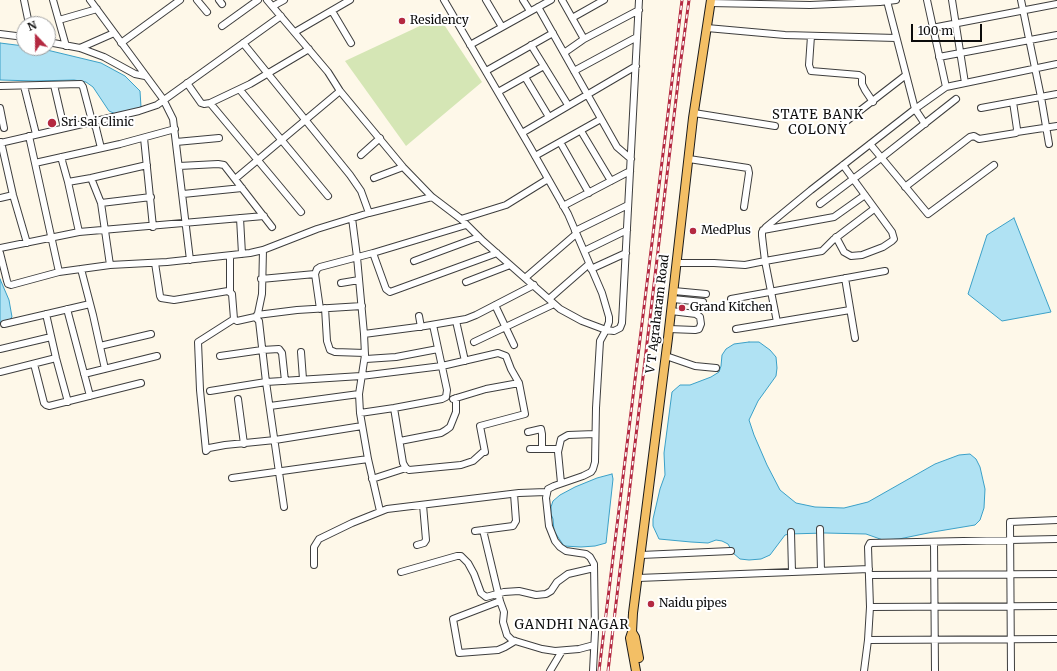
<!DOCTYPE html>
<html>
<head>
<meta charset="utf-8">
<style>
  body { margin:0 }
  #map { position:relative; width:1057px; height:671px; overflow:hidden; background:#fef8e9; font-family:Merriweather,serif }
  canvas { display:block }
  .north { position:absolute; left:16px; top:16px; width:40px; height:40px; box-sizing:border-box; background:#fff; border:1px solid #9d9d9d; border-radius:50%; rotate:338deg; font-size:11px; font-weight:700; line-height:16px; text-align:center; color:#0b0b0b }
  .north::after { content:''; display:block; margin:auto; width:14px; height:18px; background:#b42941; clip-path:polygon(50% 0,100% 100%,50% 72%,0 100%) }
  .scale { position:absolute; left:911px; top:24px; width:71px; height:18px; box-sizing:border-box; border:2px solid #0b0b0b; border-top:0; padding-left:5px; font-size:12px; line-height:14px; white-space:nowrap; color:#0b0b0b; -webkit-text-stroke:3px #fff; paint-order:stroke }
</style>
</head>
<body>
<div id="map">
<canvas width="1057" height="671"></canvas>
<div class="north">N</div>
<div class="scale">100 m</div>
</div>
<script>
const ctx = document.querySelector('canvas').getContext('2d');
ctx.lineJoin = 'round';
function fillPath(path, color) {
  ctx.fillStyle = color;
  ctx.fill(path, 'evenodd');
}
function toPath(rows) {
  const path = new Path2D();
  for (const r of rows) {
    path.moveTo(r[0], r[1]);
    for (let i = 2; i < r.length; i += 2) path.lineTo(r[i], r[i + 1]);
  }
  return path;
}
function strokePath(path, color, width, dash) {
  ctx.strokeStyle = color;
  ctx.lineWidth = width;
  ctx.lineCap = dash ? 'butt' : 'round';
  ctx.setLineDash(dash || []);
  ctx.stroke(path);
}
function drawText(font, color, halo, rows, align = 'center') {
  ctx.font = font + ' Merriweather,serif';
  ctx.lineWidth = 4;
  ctx.setLineDash([]);
  ctx.textBaseline = 'middle';
  ctx.strokeStyle = halo;
  ctx.fillStyle = color;
  for (const [text, x, y, turn = 0] of rows) {
    ctx.save();
    ctx.translate(x, y);
    ctx.rotate((+turn || 0) * Math.PI / 180);
    ctx.textAlign = isNaN(turn) ? turn : align;
    if (halo) ctx.strokeText(text, 0, 0);
    ctx.fillText(text, 0, 0);
    ctx.restore();
  }
}
const green = toPath([
  [439,17,482,82,406,146,345,61]
]);
const water = toPath([
  [0,43,24,46,24,48,47,50,101,63,125,76,140,91,141,107,118,115,109,111,93,87,86,82,74,80,35,81,0,80,0,43],
  [1014,218,1051,312,1002,321,968,294,987,235,1014,218],
  [0,279,9,300,12,317,8,321,0,323,0,279],
  [749,342,759,342,770,350,776,357,777,368,776,376,758,401,749,420,754,435,767,465,780,490,796,503,815,507,844,508,868,502,935,464,959,455,970,454,976,459,980,467,985,489,984,508,980,520,975,525,933,532,899,539,883,540,866,534,825,533,789,534,785,535,770,555,761,559,749,560,740,559,733,553,728,544,722,541,716,540,708,543,691,542,659,539,653,526,653,519,660,489,665,475,664,453,672,392,680,385,690,385,711,377,719,372,721,366,722,355,726,349,734,344,749,342],
  [612,474,613,479,606,543,595,546,581,547,564,546,554,531,553,519,551,514,551,507,553,501,560,495,575,487,597,478,612,474]
]);
const minor = toPath([
  [24,0,29,24],
  [53,0,66,46],
  [90,0,163,99,173,119,190,260],
  [197,0,207,12],
  [219,0,222,4],
  [267,0,328,72,340,91,403,167,432,197,461,219,483,241,560,309,582,321,606,330,609,322,609,317,602,293,568,214,530,147,444,0],
  [486,0,502,27],
  [523,0,530,11],
  [562,0,584,39],
  [952,0,965,83],
  [1021,0,1041,97,1049,144],
  [710,3,810,5,880,2,896,0],
  [273,6,284,0],
  [538,7,617,147,631,159],
  [332,11,351,43],
  [572,18,604,0],
  [59,20,97,9],
  [222,26,258,0],
  [707,28,785,35,896,38],
  [932,28,1057,4],
  [295,32,350,0],
  [0,34,24,37],
  [811,36,809,65,811,71,859,75,862,77,862,84,865,90,873,102],
  [48,42,80,48,104,57,135,74,145,76],
  [121,43,180,0],
  [243,43,350,175,361,191,369,213],
  [470,45,551,0],
  [531,45,568,105],
  [80,48,114,33],
  [564,53,584,39,639,10],
  [939,57,1057,35],
  [486,71,553,33],
  [574,71,637,37],
  [525,77,549,117],
  [187,83,201,103,204,104,210,103,250,84,309,49],
  [54,85,64,128],
  [0,86,81,84,83,87,92,121,96,128,101,148],
  [24,86,36,134],
  [946,87,1057,64],
  [240,90,328,196],
  [498,92,544,66],
  [210,103,301,212],
  [0,108,4,128],
  [981,108,1057,94],
  [694,113,775,126],
  [844,123,906,75],
  [925,124,915,109,946,87,927,0],
  [581,131,611,181],
  [1017,132,1057,126],
  [522,133,636,66],
  [29,136,59,272],
  [144,138,153,227],
  [1,142,13,195,27,243],
  [176,142,219,138],
  [560,142,589,193],
  [0,143,139,111,157,105,281,16],
  [870,144,928,214,994,165],
  [361,155,380,138],
  [535,156,601,119],
  [61,157,68,182,79,232],
  [689,159,748,168,749,173,744,207],
  [35,163,120,144,175,129],
  [179,166,218,164,224,165,272,227],
  [91,178,101,203,110,265],
  [374,178,403,167],
  [235,179,340,91],
  [68,182,91,178,147,165],
  [905,187,970,137,974,136,979,139,1016,133,1017,129,1013,102],
  [183,194,242,188],
  [0,198,13,195],
  [101,203,151,197],
  [820,204,881,158,956,99],
  [563,206,630,171],
  [240,218,242,254],
  [352,218,357,257,364,334,365,355,359,394,360,413,368,459,380,511],
  [461,219,506,205,548,179],
  [763,230,834,217,865,195],
  [575,231,628,205],
  [836,237,844,252,851,256,862,255,883,247,892,241,894,239,892,232,843,165],
  [0,248,79,232,264,216],
  [584,251,627,230],
  [0,253,7,281,8,284,11,285,59,272,110,265,167,262,250,253,263,250,317,229,369,213,432,197],
  [373,253,386,289,390,292,497,253],
  [230,256,230,291],
  [414,261,479,237],
  [155,263,160,296,161,298,174,300,228,291,232,294,234,319,237,321,255,317,259,321,266,382,284,507],
  [677,263,714,263,745,265,765,261,762,236,762,232,766,227,811,190,915,109,887,1],
  [81,269,93,315,105,369],
  [591,269,626,253],
  [525,278,576,234],
  [845,278,855,338],
  [261,279,315,274],
  [466,282,510,265],
  [341,283,359,280],
  [674,291,706,294],
  [549,299,589,264],
  [673,299,703,302],
  [731,299,885,271],
  [495,305,514,345],
  [325,308,327,341,330,350,335,352,365,353],
  [67,309,90,396],
  [320,309,315,274,317,269,320,267,373,253,466,225],
  [46,314,56,358,68,402],
  [257,315,297,310,362,306],
  [419,316,421,327],
  [257,318,262,294,263,250],
  [234,319,198,342,200,390,206,451,209,448,225,445,275,440,362,426],
  [456,321,465,361],
  [777,322,765,261,822,251,833,240,874,209],
  [4,324,90,304],
  [669,329,695,330,699,329,701,324,700,317,696,314,671,311],
  [736,329,850,310],
  [364,334,425,326,466,319,476,315,534,285],
  [474,342,554,304],
  [100,346,151,334],
  [0,349,51,337],
  [301,352,303,379],
  [220,356,262,350,279,349,282,353,285,381],
  [666,356,695,366,716,368],
  [366,359,396,357,438,349],
  [34,364,44,403,46,405,49,406,141,383],
  [0,372,56,358],
  [84,374,157,356],
  [210,391,266,382,361,376,442,366,498,353,506,356,511,369,519,383,525,414,480,426,485,452,483,452,473,461,461,465,409,470,406,468,403,463,394,408],
  [238,399,244,444],
  [453,399,486,389,519,383],
  [270,406,359,394],
  [360,413,394,408,442,399,446,397,447,390,433,325],
  [528,432,541,429,542,434,542,449],
  [400,441,441,433,446,430,450,427,456,412,456,398],
  [530,449,558,449],
  [232,478,368,459],
  [372,479,406,468],
  [561,483,558,452,561,439,568,435,595,434],
  [820,529,821,571],
  [483,530,500,601,453,619,459,653,498,650,505,647,515,641],
  [475,531,513,526,516,521,514,494],
  [791,532,792,572],
  [934,542,935,671],
  [417,545,424,543,426,540,423,505],
  [641,555,731,551],
  [314,565,314,547,319,539,352,523,387,509,519,493,546,492],
  [401,572,457,556,461,556,468,563,474,574,481,593,486,597,504,592,519,591,536,595,546,594,551,591,557,582,568,574,594,568],
  [869,575,1057,574],
  [638,578,869,569],
  [500,601,504,612,503,622,507,635,512,640,542,649,555,651,579,649,594,645],
  [870,607,1057,606],
  [868,640,1057,639],
  [550,671,562,651],
  [593,671,595,632,594,564,590,557,586,554,566,551,560,547,555,541,549,526,546,498,548,489,554,486,583,476,591,472,593,469,595,462,596,408,600,341,606,330,614,331,620,328,622,323,639,0],
  [864,671,868,640,870,607,868,547,870,543,1057,539],
  [1011,671,1010,522,1057,520]
]);
const major = toPath([
  [632,632,635,637,639,658],
  [636,671,630,638,632,632,633,613,668,338,693,118,711,0]
]);
const rail = toPath([
  [599,671,682,0],
  [608,671,679,74,689,0]
]);
const markers = [
  [402,21,4,"#b42941"],
  [52,123,5,"#b42941"],
  [693,231,4,"#b42941"],
  [682,308,4,"#b42941"],
  [651,604,4,"#b42941"]
];
const poiNames = [
  ["Residency",410,21],
  ["Sri Sai Clinic",61,123],
  ["MedPlus",701,231],
  ["Grand Kitchen",690,308],
  ["Naidu pipes",659,604]
];
const streetNames = [
  ["V T Agraharam Road",658,314,-83]
];
const neighbourhoodNames = [
  ["STATE BANK",818,115],
  ["COLONY",818,130],
  ["GANDHI NAGAR",572,625]
];
fillPath(green, '#d5e6b5');
fillPath(water, '#b0e2f3');
strokePath(water, '#3ba0c7', 1);
strokePath(minor, '#3e3e3e', 8);
strokePath(major, '#1c1c1c', 10);
strokePath(minor, '#fff', 6);
strokePath(major, '#f3bf65', 8);
strokePath(rail, '#b42941', 3);
strokePath(rail, '#fff', 1.5, [4.5]);
for (const [x, y, r, color] of markers) {
  const dot = new Path2D();
  dot.arc(x, y, r, 0, 2 * Math.PI);
  ctx.fillStyle = color;
  ctx.fill(dot);
  strokePath(dot, '#fff', 1.5);
}
drawText('12px', '#0b0b0b', '#fff', poiNames, 'left');
drawText('12px', '#0b0b0b', '#fff', streetNames);
ctx.letterSpacing = '1px';
drawText('13px', '#0b0b0b', '#fff', neighbourhoodNames);
ctx.letterSpacing = '0px';
</script>
</body>
</html>
